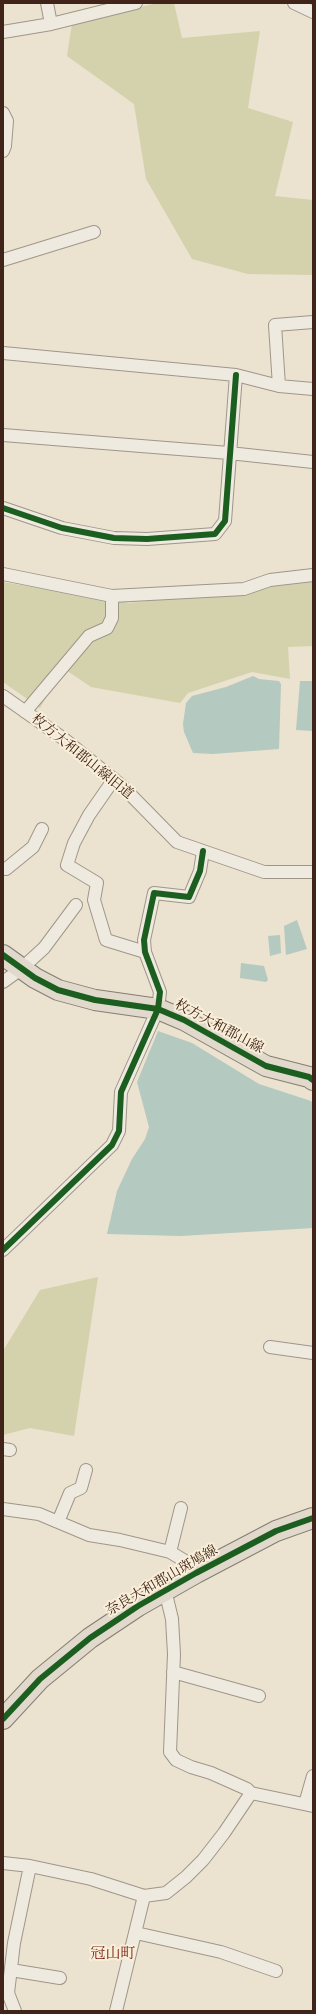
<!DOCTYPE html>
<html>
<head>
<meta charset="utf-8">
<style>
  body { margin:0 }
  #map { position:relative; width:316px; height:2014px; overflow:hidden; background:#ebe2cf; font-family:"IM FELL French Canon",serif }
  canvas { display:block }
  .frame { position:absolute; inset:0; border:4px solid #402419; pointer-events:none }
</style>
</head>
<body>
<div id="map">
<canvas width="316" height="2014"></canvas>
<div class="frame"></div>
</div>
<script>
const ctx = document.querySelector('canvas').getContext('2d');
ctx.lineJoin = 'round';
function fillPath(path, color) {
  ctx.fillStyle = color;
  ctx.fill(path, 'evenodd');
}
function toPath(rows) {
  const path = new Path2D();
  for (const r of rows) {
    path.moveTo(r[0], r[1]);
    for (let i = 2; i < r.length; i += 2) path.lineTo(r[i], r[i + 1]);
  }
  return path;
}
function strokePath(path, color, width, dash) {
  ctx.strokeStyle = color;
  ctx.lineWidth = width;
  ctx.lineCap = dash ? 'butt' : 'round';
  ctx.setLineDash(dash || []);
  ctx.stroke(path);
}
function drawText(font, color, halo, rows, align = 'center') {
  ctx.font = font + ' "IM FELL French Canon","Noto Serif JP",serif';
  ctx.lineWidth = 4;
  ctx.setLineDash([]);
  ctx.textBaseline = 'middle';
  ctx.strokeStyle = halo;
  ctx.fillStyle = color;
  for (const [text, x, y, turn = 0] of rows) {
    ctx.save();
    ctx.translate(x, y);
    ctx.rotate((+turn || 0) * Math.PI / 180);
    ctx.textAlign = isNaN(turn) ? turn : align;
    if (halo) ctx.strokeText(text, 0, 0);
    ctx.fillText(text, 0, 0);
    ctx.restore();
  }
}
const green = toPath([
  [157,3,174,3,182,38,260,31,248,108,293,122,275,196,313,200,313,275,248,274,192,259,146,179,134,104,67,56,72,24],
  [3,582,129,603,313,582,313,646,288,647,290,679,252,672,188,693,180,703,91,687,63,668,40,708,3,682],
  [98,1277,74,1436,30,1428,3,1435,3,1351,40,1290]
]);
const water = toPath([
  [253,676,259,679,279,681,281,684,279,749,213,754,193,753,184,732,183,724,186,703,192,696,226,687],
  [300,681,313,681,313,731,296,730],
  [297,920,307,949,286,955,284,926],
  [280,935,281,953,270,956,268,936],
  [241,963,264,966,268,980,266,982,240,978],
  [158,1031,192,1043,259,1084,311,1101,313,1104,313,1228,181,1236,107,1234,117,1191,132,1159,145,1139,149,1127,137,1082]
]);
const minor = toPath([
  [47,3,51,24],
  [294,3,313,12],
  [3,32,51,24,136,3],
  [3,113,7,121,5,146,3,151],
  [3,260,94,232],
  [3,353,236,375,279,386,313,389],
  [279,386,275,325,313,322],
  [3,435,229,453,313,462],
  [3,508,62,528,114,538,147,539,215,534,225,521,236,375],
  [3,574,112,596],
  [3,696,64,739,122,786,177,842,264,872,313,872],
  [25,712,89,636,107,628,112,618,112,596,244,589,270,580,313,575],
  [114,779,89,815,74,843,67,865,97,883,94,900,106,940,145,952],
  [3,869,6,869,33,847,42,829],
  [3,982,21,969,44,948,76,905],
  [3,1250,112,1145,119,1131,121,1092,158,1009,160,992,145,952,144,940,154,893,189,897,200,871,203,851],
  [270,1347,313,1353],
  [3,1449,10,1450],
  [3,1509,39,1514,89,1535,120,1540,170,1552,185,1561,196,1573],
  [58,1522,70,1493,81,1488,86,1470],
  [170,1552,181,1508],
  [165,1590,172,1619,174,1654,170,1752,176,1760,191,1767,211,1773,247,1789,251,1793],
  [173,1672,259,1696],
  [305,1804,313,1776],
  [3,1863,30,1866,91,1879,144,1896],
  [136,1933,221,1952,276,1971],
  [11,1970,60,1978],
  [15,2011,8,1993,14,1943,30,1866],
  [116,2011,144,1896,166,1893,186,1877,203,1860,224,1833,251,1793,313,1806]
]);
const primary = toPath([
  [3,955,35,978,58,990,95,1000,158,1009,184,1020,266,1066,309,1077,313,1080],
  [3,1719,40,1679,90,1638,138,1606,196,1573,276,1531,313,1518]
]);
const cycleway = toPath([
  [3,508,62,528,114,538,147,539,215,534,225,521,236,375],
  [3,955,35,978,58,990,95,1000,158,1009,184,1020,266,1066,309,1077,313,1080],
  [3,1250,112,1145,119,1131,121,1092,158,1009,160,992,145,952,144,940,154,893,189,897,200,871,203,851],
  [3,1719,40,1679,90,1638,138,1606,196,1573,276,1531,313,1518]
]);
const streetNames = [
  ["枚方大和郡山線旧道",82,757,39],
  ["枚方大和郡山線",219,1027,28],
  ["奈良大和郡山斑鳩線",162,1581,-30]
];
const neighbourhoodNames = [
  ["冠山町",113,1954]
];
fillPath(green, '#d3d2ad');
fillPath(water, '#b4c9c0');
strokePath(minor, '#9f968a', 14);
strokePath(primary, '#867d72', 22);
strokePath(minor, '#eeeae0', 12);
strokePath(primary, '#e1d9cb', 20);
strokePath(cycleway, '#1b5e20', 6);
drawText('14px', '#402419', '#f9efd9', streetNames);
drawText('15px', '#7a1f14', '#f9efd9', neighbourhoodNames);
</script>
</body>
</html>
